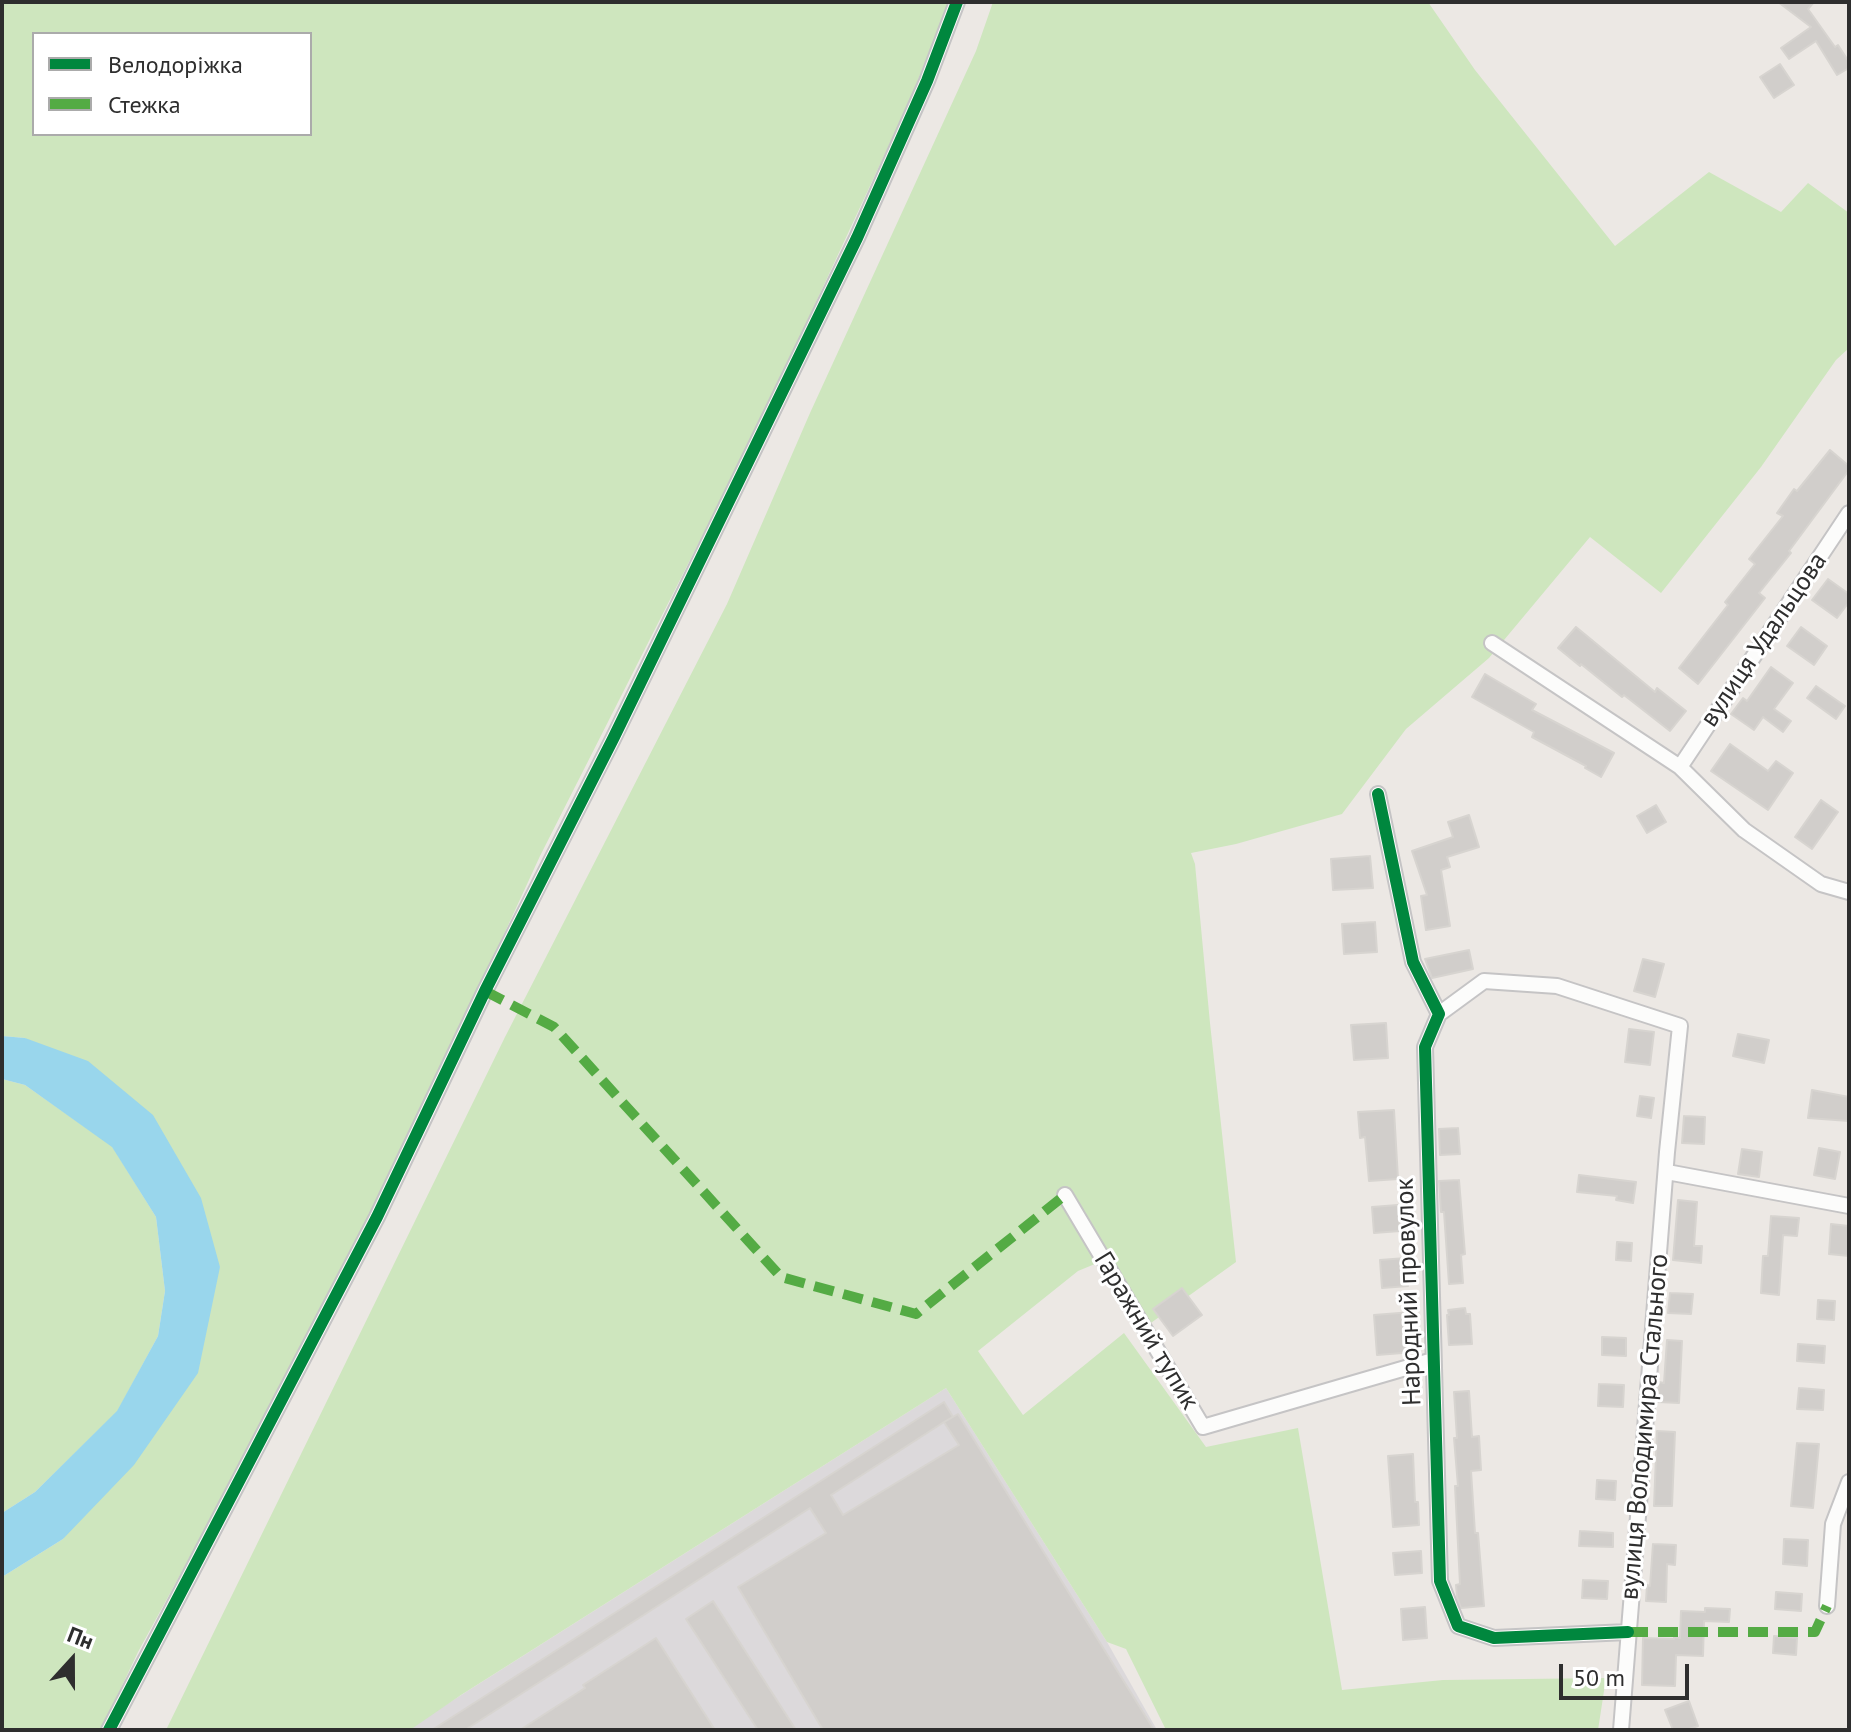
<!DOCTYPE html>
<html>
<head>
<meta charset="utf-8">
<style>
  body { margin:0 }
  #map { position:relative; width:1851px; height:1732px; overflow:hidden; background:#ece8e4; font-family:"PT Sans",sans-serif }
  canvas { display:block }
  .frame { position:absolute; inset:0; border:4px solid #2e2e2e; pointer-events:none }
  .legend { position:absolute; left:32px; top:32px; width:280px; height:104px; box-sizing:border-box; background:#fff; border:2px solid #ababab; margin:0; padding:10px 14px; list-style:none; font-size:24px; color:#2e2e2e }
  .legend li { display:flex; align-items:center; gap:16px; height:40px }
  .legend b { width:40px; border:2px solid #ababab }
  .north { position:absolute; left:32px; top:1620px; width:80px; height:80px; -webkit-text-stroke:6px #fff; paint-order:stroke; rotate:21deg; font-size:22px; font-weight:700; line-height:32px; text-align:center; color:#2e2e2e }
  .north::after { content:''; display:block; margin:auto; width:28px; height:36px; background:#2e2e2e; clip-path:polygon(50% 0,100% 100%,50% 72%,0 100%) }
  .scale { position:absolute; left:1559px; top:1664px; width:130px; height:36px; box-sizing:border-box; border:4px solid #2e2e2e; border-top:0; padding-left:10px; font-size:24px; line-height:28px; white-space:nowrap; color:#2e2e2e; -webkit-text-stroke:6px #fff; paint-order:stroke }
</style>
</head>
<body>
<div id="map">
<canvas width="1851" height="1732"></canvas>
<div class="frame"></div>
<ul class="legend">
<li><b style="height:10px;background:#00873e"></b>Велодоріжка</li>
<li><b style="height:10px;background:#54ab44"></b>Стежка</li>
</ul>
<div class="north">Пн</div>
<div class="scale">50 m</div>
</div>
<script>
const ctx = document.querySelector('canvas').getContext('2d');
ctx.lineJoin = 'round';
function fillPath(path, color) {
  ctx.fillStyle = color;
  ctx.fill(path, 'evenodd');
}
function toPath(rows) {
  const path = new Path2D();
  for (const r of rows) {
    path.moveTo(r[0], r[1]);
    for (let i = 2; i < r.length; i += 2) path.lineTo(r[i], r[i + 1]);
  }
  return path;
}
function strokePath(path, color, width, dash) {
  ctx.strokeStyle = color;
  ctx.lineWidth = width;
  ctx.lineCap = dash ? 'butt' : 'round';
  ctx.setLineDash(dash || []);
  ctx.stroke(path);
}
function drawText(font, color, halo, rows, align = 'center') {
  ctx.font = font + ' "PT Sans",sans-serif';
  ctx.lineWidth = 6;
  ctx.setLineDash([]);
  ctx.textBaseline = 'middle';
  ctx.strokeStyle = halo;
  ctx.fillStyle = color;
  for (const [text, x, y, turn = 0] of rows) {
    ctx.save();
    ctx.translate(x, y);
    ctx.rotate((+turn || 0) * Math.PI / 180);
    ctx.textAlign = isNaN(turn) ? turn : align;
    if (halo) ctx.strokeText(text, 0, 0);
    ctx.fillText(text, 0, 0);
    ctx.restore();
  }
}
const industrial = toPath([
  [946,1388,1107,1642,1157,1730,406,1730]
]);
const green = toPath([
  [2,2,949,2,909,102,763,416,540,856,427,1101,289,1375,138,1652,101,1730,2,1730,2,1577,63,1539,220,1267,25,1038,2,1036],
  [34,34,310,34,310,134,34,134],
  [993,2,1428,2,1475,70,1615,246,1709,172,1781,212,1808,183,1849,213,1849,348,1836,360,1761,467,1661,593,1590,537,1489,658,1406,729,1342,814,1236,844,1191,853,1195,864,1210,1023,1236,1262,1148,1325,1107,1259,1078,1271,978,1351,1023,1415,1124,1333,1206,1447,1298,1428,1342,1690,1443,1680,1606,1678,1598,1730,1166,1730,1126,1649,1107,1642,946,1388,461,1695,410,1730,166,1730,505,1037,727,604,810,413,976,51],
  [2,1079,25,1085,112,1146,156,1217,165,1291,158,1336,117,1412,35,1492,2,1513]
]);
const water = toPath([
  [2,1036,25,1038,88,1061,153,1115,201,1198,220,1267,198,1373,134,1465,63,1539,2,1577,2,1513,35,1492,117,1411,158,1336,165,1291,156,1217,112,1147,25,1085,2,1079]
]);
const building = toPath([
  [1778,2,1814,2,1808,9,1835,47,1838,45,1849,62,1849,68,1837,75,1816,41,1789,59,1781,48,1811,27,1778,2],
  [1780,64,1794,85,1774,98,1760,77,1780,64],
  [1830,450,1849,466,1849,470,1789,551,1791,553,1759,593,1765,598,1698,684,1679,668,1728,605,1725,602,1755,564,1749,559,1783,516,1777,513,1794,489,1797,491,1830,450],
  [1828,579,1849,594,1849,602,1837,618,1812,600,1828,579],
  [1576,627,1655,692,1657,688,1686,711,1670,731,1624,695,1622,697,1581,664,1580,666,1558,648,1576,627],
  [1801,627,1827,646,1814,665,1787,646,1801,627],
  [1771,667,1793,683,1774,709,1791,721,1783,732,1763,717,1754,730,1731,714,1743,698,1747,701,1771,667],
  [1485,674,1536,704,1532,710,1614,753,1601,777,1585,768,1586,766,1532,737,1534,732,1472,697,1485,674],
  [1816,686,1845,706,1836,719,1807,698,1816,686],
  [1730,744,1768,771,1776,761,1793,773,1768,810,1711,771,1730,744],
  [1821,800,1838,812,1812,849,1795,837,1821,800],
  [1656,805,1666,822,1647,833,1637,816,1656,805],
  [1469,815,1479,847,1447,857,1450,867,1441,870,1450,926,1426,930,1421,896,1427,895,1412,851,1453,837,1448,822,1469,815],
  [1370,856,1373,888,1333,890,1331,859,1370,856],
  [1375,922,1377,952,1344,954,1342,924,1375,922],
  [1469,950,1473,969,1432,978,1425,959,1469,950],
  [1643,959,1664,964,1655,997,1634,991,1643,959],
  [1386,1023,1388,1058,1354,1060,1351,1025,1386,1023],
  [1629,1029,1654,1032,1650,1065,1625,1062,1629,1029],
  [1738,1034,1769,1040,1764,1063,1733,1056,1738,1034],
  [1812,1090,1849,1097,1849,1121,1808,1118,1812,1090],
  [1640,1096,1654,1098,1651,1118,1637,1116,1640,1096],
  [1394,1110,1398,1179,1369,1181,1365,1137,1360,1138,1358,1112,1394,1110],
  [1684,1116,1705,1117,1704,1144,1682,1143,1684,1116],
  [1458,1128,1460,1154,1440,1155,1439,1129,1458,1128],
  [1819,1148,1840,1152,1835,1179,1814,1175,1819,1148],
  [1742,1149,1762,1152,1759,1177,1738,1174,1742,1149],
  [1579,1175,1636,1182,1633,1203,1616,1200,1617,1196,1577,1192,1579,1175],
  [1459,1180,1465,1254,1461,1255,1463,1283,1449,1284,1444,1212,1441,1212,1439,1181,1459,1180],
  [1678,1200,1697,1202,1694,1246,1702,1246,1701,1263,1673,1260,1678,1200],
  [1398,1205,1400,1231,1374,1233,1372,1207,1398,1205],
  [1771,1216,1799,1218,1797,1236,1783,1235,1779,1295,1761,1293,1763,1256,1768,1256,1771,1216],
  [1831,1224,1849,1226,1849,1256,1829,1254,1831,1224],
  [1617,1242,1632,1243,1631,1261,1616,1260,1617,1242],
  [1406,1258,1408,1286,1382,1288,1380,1260,1406,1258],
  [1182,1288,1202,1315,1173,1336,1153,1309,1182,1288],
  [1670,1293,1693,1294,1691,1314,1668,1313,1670,1293],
  [1818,1300,1835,1301,1834,1320,1817,1319,1818,1300],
  [1465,1308,1466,1314,1470,1314,1472,1344,1449,1345,1447,1315,1449,1315,1448,1310,1465,1308],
  [1412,1312,1415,1352,1377,1355,1374,1315,1412,1312],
  [1602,1337,1626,1338,1626,1356,1602,1355,1602,1337],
  [1667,1340,1682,1341,1679,1403,1658,1402,1659,1382,1664,1383,1667,1340],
  [1798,1344,1825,1346,1824,1363,1797,1361,1798,1344],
  [1599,1384,1624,1385,1623,1407,1598,1406,1599,1384],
  [1799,1388,1824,1390,1823,1410,1797,1409,1799,1388],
  [1469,1391,1472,1437,1479,1436,1481,1470,1471,1471,1475,1533,1478,1533,1484,1606,1461,1608,1457,1597,1456,1585,1460,1584,1455,1486,1458,1486,1454,1438,1457,1438,1454,1392,1469,1391],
  [944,1402,953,1417,944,1422,958,1414,1154,1730,823,1730,738,1587,826,1533,810,1508,465,1730,432,1730,944,1402],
  [944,1422,959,1445,843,1515,831,1495,944,1422],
  [1657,1431,1675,1432,1672,1506,1654,1506,1657,1431],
  [1797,1443,1819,1444,1813,1508,1791,1506,1797,1443],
  [1413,1454,1415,1502,1418,1502,1419,1525,1393,1527,1388,1456,1413,1454],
  [1597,1480,1616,1481,1615,1500,1596,1499,1597,1480],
  [1580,1531,1613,1533,1613,1547,1579,1546,1580,1531],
  [1784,1539,1808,1540,1807,1566,1783,1564,1784,1539],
  [1653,1544,1676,1545,1675,1565,1667,1564,1666,1602,1646,1601,1647,1585,1650,1586,1653,1544],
  [1421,1551,1422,1573,1395,1575,1393,1553,1421,1551],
  [1583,1580,1608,1581,1607,1599,1582,1598,1583,1580],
  [1776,1592,1802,1594,1801,1611,1775,1609,1776,1592],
  [713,1601,796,1730,758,1730,686,1619,713,1601],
  [1425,1607,1427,1638,1403,1640,1401,1609,1425,1607],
  [1705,1608,1730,1609,1729,1622,1704,1621,1703,1656,1676,1655,1675,1686,1642,1685,1643,1638,1674,1639,1674,1637,1680,1638,1681,1611,1705,1612,1705,1608],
  [1774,1636,1797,1638,1796,1655,1773,1653,1774,1636],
  [656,1638,715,1730,520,1730,585,1688,583,1685,656,1638],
  [1689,1701,1698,1726,1686,1730,1673,1730,1665,1710,1689,1701]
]);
const street = toPath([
  [1492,643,1680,767,1744,830,1821,884,1849,892],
  [1680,767,1849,513],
  [1378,794,1413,962,1439,1014,1425,1047,1440,1581,1458,1626,1494,1638,1628,1632],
  [1439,1014,1484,981,1557,986,1680,1026,1667,1152,1621,1730],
  [1667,1172,1849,1206],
  [1065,1195,1203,1427,1433,1360],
  [1827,1606,1833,1524,1849,1482],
  [109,1730,377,1217,485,991,613,739,857,238,927,81,957,2]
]);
const quiet = toPath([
  [485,991,554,1027,781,1277,916,1314,1065,1195],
  [1628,1632,1815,1632,1827,1606]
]);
const cycleway = toPath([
  [1378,794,1413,962,1439,1014,1425,1047,1440,1581,1458,1626,1494,1638,1628,1632],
  [109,1730,377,1217,485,991,613,739,857,238,927,81,957,2]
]);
const streetNames = [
  ["вулиця Удальцова",1764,640,-56],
  ["Народний провулок",1409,1292,-92],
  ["Гаражний тупик",1146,1331,59],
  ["вулиця Володимира Стального",1645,1427,-85]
];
fillPath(industrial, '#dcd9db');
fillPath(green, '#cee6be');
fillPath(water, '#99d6ec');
fillPath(building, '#d1cecb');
strokePath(building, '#d7d4d0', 2);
strokePath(street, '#c5c4c5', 18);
strokePath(street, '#fcfcfb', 14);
strokePath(quiet, '#54ab44', 10, [20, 10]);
strokePath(cycleway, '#00873e', 12);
drawText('26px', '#2e2e2e', '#fff', streetNames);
</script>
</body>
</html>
